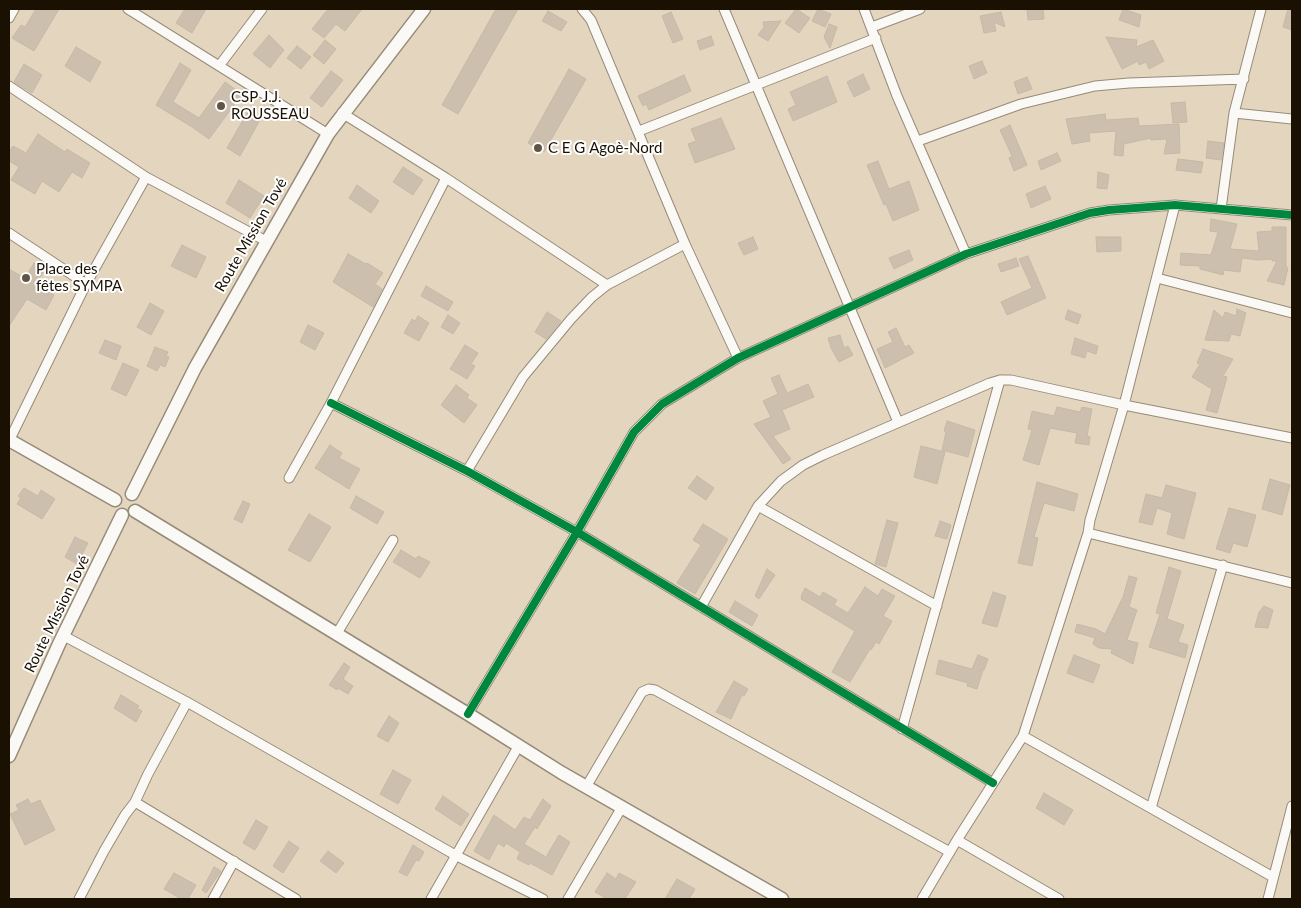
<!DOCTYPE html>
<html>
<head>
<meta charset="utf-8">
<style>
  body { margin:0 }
  #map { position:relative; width:1301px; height:908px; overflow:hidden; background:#e4d6be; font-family:Lato,sans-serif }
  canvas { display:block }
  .frame { position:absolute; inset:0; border:10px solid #1a1103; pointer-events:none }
</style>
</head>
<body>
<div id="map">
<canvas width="1301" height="908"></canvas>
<div class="frame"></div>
</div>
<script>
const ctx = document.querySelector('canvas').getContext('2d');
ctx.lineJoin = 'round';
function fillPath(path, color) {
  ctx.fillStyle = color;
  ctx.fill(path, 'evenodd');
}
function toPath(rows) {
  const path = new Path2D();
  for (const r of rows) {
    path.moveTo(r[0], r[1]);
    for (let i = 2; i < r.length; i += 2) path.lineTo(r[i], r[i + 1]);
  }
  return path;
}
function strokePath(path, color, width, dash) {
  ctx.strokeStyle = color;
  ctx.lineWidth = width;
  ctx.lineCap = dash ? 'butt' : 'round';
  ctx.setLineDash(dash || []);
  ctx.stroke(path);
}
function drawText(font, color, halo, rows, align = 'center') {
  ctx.font = font + ' Lato,sans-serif';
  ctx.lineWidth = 4;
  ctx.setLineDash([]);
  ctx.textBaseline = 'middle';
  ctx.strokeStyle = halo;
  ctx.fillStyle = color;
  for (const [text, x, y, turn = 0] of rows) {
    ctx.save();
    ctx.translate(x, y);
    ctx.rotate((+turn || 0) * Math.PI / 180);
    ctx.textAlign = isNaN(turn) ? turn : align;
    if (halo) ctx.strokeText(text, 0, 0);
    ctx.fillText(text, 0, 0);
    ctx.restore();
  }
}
const building = toPath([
  [36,9,59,9,34,51,12,38,21,25,25,27,36,9],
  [185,9,206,9,192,33,176,23,185,9],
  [328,9,362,9,345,31,336,24,324,38,312,29,328,9],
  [496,9,518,9,458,114,442,105,496,9],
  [796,9,810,18,799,33,785,23,796,9],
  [818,9,831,14,825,27,812,21,818,9],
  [1027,9,1043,9,1044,19,1028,20,1027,9],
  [1123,9,1141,15,1139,27,1119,20,1123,9],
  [1288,9,1292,9,1292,30,1283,27,1288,9],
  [548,11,567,22,561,31,542,21,548,11],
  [671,12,683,39,673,43,662,16,671,12],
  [1001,12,1005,27,994,22,996,31,984,33,980,16,1001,12],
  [781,21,768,41,758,35,764,27,763,22,781,21],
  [829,24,837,27,830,48,824,37,829,24],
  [269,35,284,50,270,68,253,54,269,35],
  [711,36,714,45,700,50,697,41,711,36],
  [1106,37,1137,40,1136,47,1153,40,1164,61,1149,69,1146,62,1139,65,1138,61,1122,69,1106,37],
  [325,40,336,49,324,64,313,55,325,40],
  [297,46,311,57,301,69,287,58,297,46],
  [76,47,101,62,90,82,65,66,76,47],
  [982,61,987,73,974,79,969,66,982,61],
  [180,63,191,70,173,102,199,118,225,82,242,94,209,139,192,127,156,105,180,63],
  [24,64,42,75,32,93,14,82,24,64],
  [569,69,586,79,544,152,528,143,569,69],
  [331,71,343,80,322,107,310,98,331,71],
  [863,74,870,89,854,97,847,82,863,74],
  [684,75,691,91,649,110,646,104,643,106,638,96,684,75],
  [827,76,837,102,793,121,788,109,796,105,790,92,827,76],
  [1027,77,1032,89,1018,94,1014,82,1027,77],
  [1185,102,1187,122,1173,123,1171,103,1185,102],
  [247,113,260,120,240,156,227,148,247,113],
  [1105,114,1106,120,1138,118,1139,126,1179,124,1180,153,1164,154,1167,139,1151,140,1151,138,1124,144,1123,156,1114,155,1116,131,1089,133,1090,141,1072,144,1066,119,1105,114],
  [721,118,735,149,695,163,688,144,696,141,691,129,721,118],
  [1010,125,1027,165,1014,171,1009,158,1012,156,1000,130,1010,125],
  [38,134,65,152,67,149,90,163,82,178,72,172,59,192,42,181,35,194,11,180,19,167,9,161,9,152,13,146,26,153,38,134],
  [1208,141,1224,143,1221,160,1206,158,1208,141],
  [1057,153,1061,161,1041,170,1038,161,1057,153],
  [1178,159,1203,162,1201,173,1176,170,1178,159],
  [878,161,889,189,909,181,919,210,893,221,886,204,884,205,867,165,878,161],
  [403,167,423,180,413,195,393,182,403,167],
  [1098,172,1109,175,1107,189,1097,188,1098,172],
  [239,180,264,196,250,218,226,203,239,180],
  [357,185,379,201,371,213,349,198,357,185],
  [1045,186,1051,199,1031,208,1026,194,1045,186],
  [1211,219,1237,224,1230,249,1259,251,1257,232,1272,231,1272,227,1286,227,1286,267,1288,268,1284,285,1267,281,1277,261,1272,261,1272,259,1258,260,1242,258,1240,272,1224,270,1223,275,1200,269,1200,266,1180,265,1181,253,1211,255,1218,232,1210,231,1211,219],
  [753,237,758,249,744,255,738,243,753,237],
  [1096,237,1121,237,1121,251,1097,252,1096,237],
  [182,245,206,257,196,278,171,266,182,245],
  [909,250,913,260,894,269,889,258,909,250],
  [348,254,366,264,367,263,383,273,375,284,382,289,373,307,333,282,348,254],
  [1028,256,1046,298,1007,315,1001,302,1032,288,1019,259,1028,256],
  [1016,258,1019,266,1001,272,998,264,1016,258],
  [34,263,45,270,35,285,54,295,46,310,27,299,9,326,9,269,25,278,34,263],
  [426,286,453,302,448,311,421,296,426,286],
  [150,303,164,311,151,335,137,327,150,303],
  [1237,309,1246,313,1240,336,1231,334,1229,341,1205,340,1214,310,1223,318,1225,312,1236,316,1237,309],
  [1068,310,1081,315,1078,324,1065,319,1068,310],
  [547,312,561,321,546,339,535,332,547,312],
  [448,315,460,323,453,334,441,327,448,315],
  [418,316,429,323,419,341,404,333,412,319,415,321,418,316],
  [308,325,324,333,315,350,300,342,308,325],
  [896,328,905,347,909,345,914,353,885,368,877,349,893,342,888,332,896,328],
  [840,335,844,348,848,346,853,355,839,362,831,348,828,338,840,335],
  [1075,338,1098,346,1096,354,1087,351,1085,358,1071,354,1075,338],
  [105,340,121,346,116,360,99,353,105,340],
  [465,345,478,353,471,364,475,366,467,379,450,369,465,345],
  [155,347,168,352,166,356,169,357,165,367,160,365,157,371,147,366,155,347],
  [1203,349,1233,359,1223,376,1227,377,1217,413,1206,410,1212,389,1192,377,1200,364,1197,363,1203,349],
  [123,363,139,370,126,396,111,389,123,363],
  [779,375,787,393,808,384,814,397,782,410,790,429,773,436,791,459,783,464,754,424,771,417,763,401,778,394,771,378,779,375],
  [456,385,469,395,467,398,477,405,464,423,441,405,456,385],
  [1057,407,1080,412,1082,407,1092,409,1087,436,1090,437,1089,445,1075,443,1077,433,1050,428,1039,465,1023,460,1032,430,1028,429,1032,411,1054,416,1057,407],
  [947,421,975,430,968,457,942,450,946,432,944,431,947,421],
  [330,445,342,453,339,458,360,469,349,489,315,468,330,445],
  [921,446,945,452,937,484,914,477,921,446],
  [697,476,714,488,706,500,688,488,697,476],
  [1270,479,1290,485,1282,515,1262,509,1270,479],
  [1037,482,1078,494,1074,511,1044,503,1034,537,1038,538,1032,566,1018,563,1037,482],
  [1166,485,1196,493,1184,539,1167,534,1172,513,1157,508,1152,525,1139,522,1146,494,1162,498,1166,485],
  [24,488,38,496,41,490,55,499,42,519,17,504,21,498,18,496,24,488],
  [356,496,384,512,377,524,350,508,356,496],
  [243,501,250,504,242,523,234,519,243,501],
  [1229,508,1256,515,1247,547,1233,543,1230,553,1216,549,1229,508],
  [309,514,331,527,310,562,288,550,309,514],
  [887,520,898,523,886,567,875,564,887,520],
  [940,521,951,525,947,539,935,536,940,521],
  [703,524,728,539,695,594,677,583,701,545,693,540,703,524],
  [75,537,88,543,77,564,65,557,75,537],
  [401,550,416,559,418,556,430,562,420,578,393,562,401,550],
  [1169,567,1181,571,1167,619,1184,625,1178,642,1188,645,1185,658,1149,647,1160,614,1156,613,1169,567],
  [767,569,775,575,759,599,755,596,767,569],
  [1129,576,1137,578,1129,607,1137,610,1127,640,1138,643,1133,664,1111,653,1112,649,1099,648,1093,644,1095,638,1075,632,1077,624,1096,629,1105,634,1123,597,1129,576],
  [865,587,878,596,882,589,895,596,883,616,892,621,879,644,876,642,871,650,870,649,850,682,832,672,855,631,801,599,802,596,801,596,805,588,820,597,823,592,837,600,834,605,848,613,865,587],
  [993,592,1006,596,997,627,982,623,993,592],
  [735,601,758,615,752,626,729,612,735,601],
  [1264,606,1273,610,1268,628,1255,627,1259,612,1264,606],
  [978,655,988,659,984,670,983,670,977,689,967,686,968,683,936,674,939,660,972,669,978,655],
  [1074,655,1100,665,1093,683,1067,673,1074,655],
  [344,663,350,667,343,679,353,686,348,694,338,688,337,690,329,685,344,663],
  [734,681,748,689,744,696,742,695,731,719,716,712,734,681],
  [121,695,139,706,137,708,142,711,136,722,114,708,121,695],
  [389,716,399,723,388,742,377,736,389,716],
  [393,770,411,780,398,804,380,794,393,770],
  [1044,793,1073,810,1064,825,1036,808,1044,793],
  [443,796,469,814,461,826,435,809,443,796],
  [28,799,31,804,40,800,55,830,25,845,10,814,19,810,16,805,28,799],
  [543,799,551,806,537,829,535,827,524,844,546,857,559,835,570,842,552,875,530,863,529,865,517,859,520,852,506,843,504,847,498,843,489,860,474,851,494,815,515,830,524,817,530,820,543,799],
  [256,820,268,827,255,850,243,843,256,820],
  [289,841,299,848,283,873,273,866,289,841],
  [413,845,424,852,419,861,416,860,407,876,399,872,413,845],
  [328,851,344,863,336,873,320,861,328,851],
  [214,867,221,871,206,893,202,890,214,867],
  [174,873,196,885,188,899,181,899,164,889,174,873],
  [607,873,616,879,619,873,636,882,625,899,607,899,595,892,607,873],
  [677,879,695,889,689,899,665,899,677,879]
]);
const street = toPath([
  [128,9,328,134],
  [582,9,591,20,685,244,738,358],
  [724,9,898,422],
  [864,9,897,96,966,254],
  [9,18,14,9],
  [872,27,920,9],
  [219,66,262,9],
  [9,86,146,177,266,241],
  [342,113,446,178,607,285],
  [1234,113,1292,119],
  [639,131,876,38],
  [918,141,1021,104,1095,86,1129,83,1244,79],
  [1221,209,1234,113,1261,9],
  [9,233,86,284],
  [1157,278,1292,313],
  [331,403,467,471,577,532,993,783],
  [9,441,86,284,146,177],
  [467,471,523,377,571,319,592,297,607,285,685,244],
  [289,478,331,403,446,178],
  [758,506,937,606],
  [1088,533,1292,583],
  [701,607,758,506,781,481,803,465,823,455,990,383,1000,380,1011,380,1124,405,1292,438],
  [336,635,393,540],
  [64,636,187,702,457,856,543,899],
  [187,702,148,774,135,802,296,899],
  [468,714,577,532,634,432,662,404,738,358,966,254,1090,213,1109,210,1175,205,1292,215],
  [902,729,1000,380],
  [1023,736,1273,877],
  [586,787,642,692,649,689,655,690,950,852],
  [1151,808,1223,565],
  [957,840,1059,899],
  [79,899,104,851,125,815,135,802],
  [213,899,234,861],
  [431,899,518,747],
  [568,899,622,807],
  [922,899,957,840,1023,736,1088,533,1090,520,1124,405,1175,205],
  [1268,899,1292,806]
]);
const secondary = toPath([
  [9,440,115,500],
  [132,494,195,368,328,134,424,9],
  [135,511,468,714,562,773,782,899],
  [9,756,59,644,122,515]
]);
const cycleway = toPath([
  [331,403,467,471,577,532,993,783],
  [468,714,577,532,634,432,662,404,738,358,966,254,1090,213,1109,210,1175,205,1292,215]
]);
const markers = [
  [221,106,5,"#615644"],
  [538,148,5,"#615644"],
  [26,278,5,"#615644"]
];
const poiNames = [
  ["CSP J.J.",231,97],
  ["ROUSSEAU",231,114],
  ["C E G Agoè-Nord",548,148],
  ["Place des",36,269],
  ["fêtes SYMPA",36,286]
];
const streetNames = [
  ["Route Mission Tové",251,235,-60],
  ["Route Mission Tové",57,614,-64]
];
fillPath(building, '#cdbfae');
strokePath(building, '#c6b8a7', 1);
strokePath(street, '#968b79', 11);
strokePath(secondary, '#968b79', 15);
strokePath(street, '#fbf9f5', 9);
strokePath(secondary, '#fbf9f5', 12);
strokePath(cycleway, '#00873e', 8);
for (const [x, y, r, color] of markers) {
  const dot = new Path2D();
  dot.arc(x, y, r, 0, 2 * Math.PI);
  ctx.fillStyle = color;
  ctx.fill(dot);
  strokePath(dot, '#fefefe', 2);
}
drawText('15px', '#1a1103', '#fefefe', poiNames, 'left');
drawText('15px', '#1a1103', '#fefefe', streetNames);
</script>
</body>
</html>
